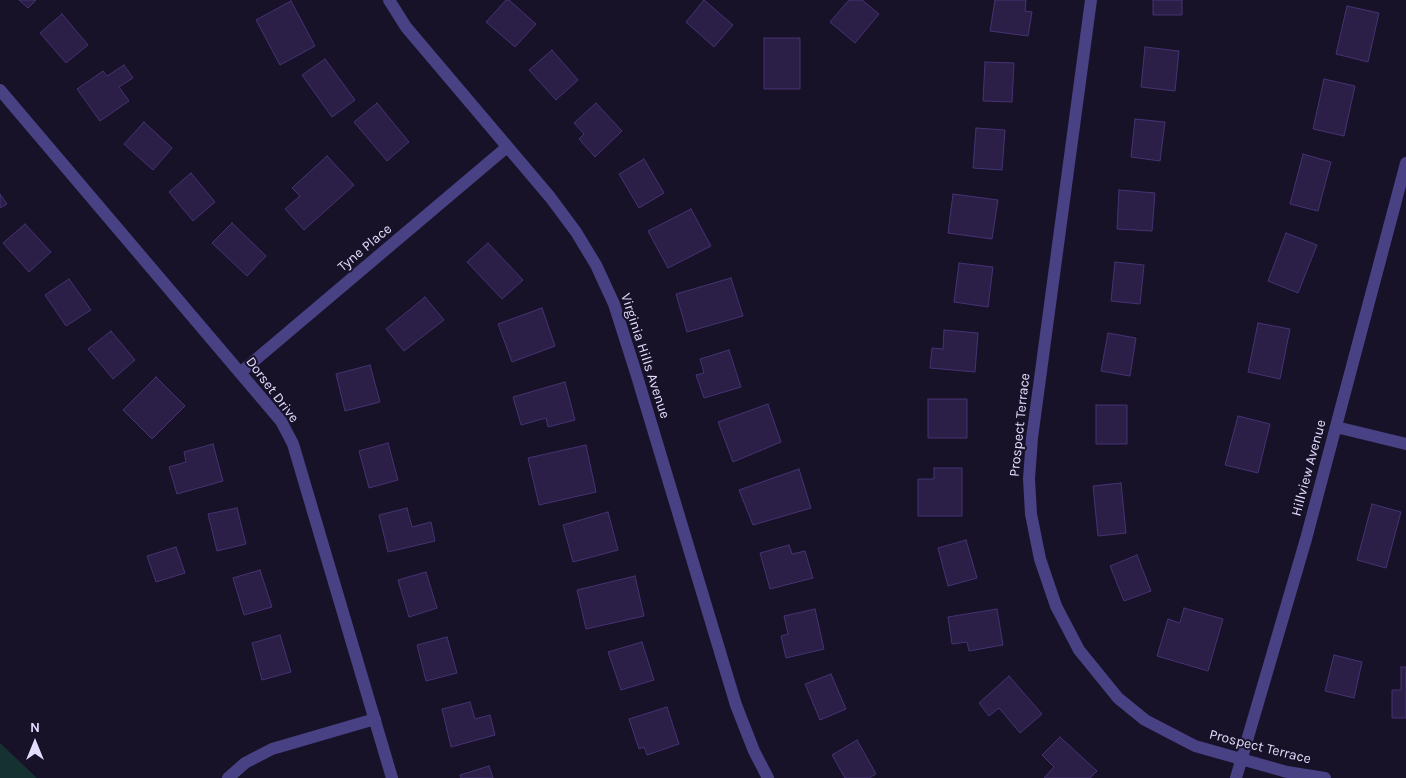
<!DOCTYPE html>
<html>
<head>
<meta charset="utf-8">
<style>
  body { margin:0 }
  #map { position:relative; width:1406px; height:778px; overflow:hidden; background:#181229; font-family:Karla,sans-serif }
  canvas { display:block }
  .north { position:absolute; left:10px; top:718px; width:50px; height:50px; -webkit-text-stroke:4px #181229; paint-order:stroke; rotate:0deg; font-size:14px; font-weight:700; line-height:20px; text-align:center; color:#e2dcfd }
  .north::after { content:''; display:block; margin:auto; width:18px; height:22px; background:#e2dcfd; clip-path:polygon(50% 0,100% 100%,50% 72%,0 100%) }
</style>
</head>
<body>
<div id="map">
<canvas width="1406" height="778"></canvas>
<div class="north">N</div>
</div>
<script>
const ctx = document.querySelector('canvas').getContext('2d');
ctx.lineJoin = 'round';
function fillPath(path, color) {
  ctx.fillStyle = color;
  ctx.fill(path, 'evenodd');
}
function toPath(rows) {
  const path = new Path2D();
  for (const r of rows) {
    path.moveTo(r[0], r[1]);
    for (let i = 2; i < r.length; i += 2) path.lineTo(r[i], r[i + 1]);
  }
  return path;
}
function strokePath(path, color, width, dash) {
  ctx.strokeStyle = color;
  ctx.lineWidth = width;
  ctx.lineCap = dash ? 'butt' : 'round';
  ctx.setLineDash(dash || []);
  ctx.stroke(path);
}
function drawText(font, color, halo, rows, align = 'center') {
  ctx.font = font + ' Karla,sans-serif';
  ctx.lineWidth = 4;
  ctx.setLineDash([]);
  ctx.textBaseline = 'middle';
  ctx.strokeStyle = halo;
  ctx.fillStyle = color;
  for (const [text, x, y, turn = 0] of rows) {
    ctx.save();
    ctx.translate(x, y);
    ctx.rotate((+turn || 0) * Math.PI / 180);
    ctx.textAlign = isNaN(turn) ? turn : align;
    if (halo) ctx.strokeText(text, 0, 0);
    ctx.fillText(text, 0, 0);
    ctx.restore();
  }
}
const green = toPath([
  [0,743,37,778,0,778]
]);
const building = toPath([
  [19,0,36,0,28,8,19,0],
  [506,0,509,0,536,24,515,47,486,22,506,0],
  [704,0,733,25,714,47,686,22,704,0],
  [849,0,862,0,879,14,855,43,830,22,849,0],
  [995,0,1026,0,1025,11,1032,12,1028,36,990,31,995,0],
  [1153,0,1182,0,1182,15,1153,15,1153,0],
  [291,1,315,46,280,65,256,20,291,1],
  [1347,6,1379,13,1368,62,1336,54,1347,6],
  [62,14,88,45,66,63,40,33,62,14],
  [764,38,800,38,800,89,764,89,764,38],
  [1145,47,1179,51,1175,91,1141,87,1145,47],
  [552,50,578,80,556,100,529,70,552,50],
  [325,59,355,100,332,117,302,75,325,59],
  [985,62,1014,63,1012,102,983,101,985,62],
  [124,65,133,78,119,87,129,101,100,121,77,89,103,71,107,76,124,65],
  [1324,79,1355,86,1344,136,1313,129,1324,79],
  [377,103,409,142,387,161,354,122,377,103],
  [596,103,622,131,595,157,579,139,584,134,574,123,596,103],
  [1135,119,1165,122,1160,161,1131,157,1135,119],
  [144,122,172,148,153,170,124,144,144,122],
  [976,128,1005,130,1002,170,973,168,976,128],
  [1303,154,1331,162,1318,211,1290,204,1303,154],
  [327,156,354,185,304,230,285,209,300,196,292,188,327,156],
  [644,159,664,193,639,208,619,174,644,159],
  [191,173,215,202,193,221,169,192,191,173],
  [1119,190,1155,193,1152,231,1117,229,1119,190],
  [0,194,7,204,0,208,0,194],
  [953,194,998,200,992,239,948,233,953,194],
  [691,209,711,246,668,268,648,231,691,209],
  [232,223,266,256,247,276,212,243,232,223],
  [25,224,51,252,29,272,3,243,25,224],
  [1286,233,1317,245,1298,293,1268,281,1286,233],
  [488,243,523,280,502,299,467,262,488,243],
  [1115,262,1144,265,1140,304,1111,301,1115,262],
  [959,263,993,267,988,307,954,302,959,263],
  [731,278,743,316,687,332,676,294,731,278],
  [69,279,91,310,66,326,45,295,69,279],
  [425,297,444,320,404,351,386,329,425,297],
  [542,308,555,346,512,362,498,324,542,308],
  [1258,323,1290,329,1280,379,1248,372,1258,323],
  [944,330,978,333,975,372,930,368,932,348,943,349,944,330],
  [111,331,135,360,113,379,88,349,111,331],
  [1108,333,1136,338,1130,376,1101,371,1108,333],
  [729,350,741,387,704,398,696,375,704,373,700,359,729,350],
  [370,365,380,402,345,411,336,374,370,365],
  [156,377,185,406,152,439,123,410,156,377],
  [565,382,575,420,548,427,546,418,521,425,513,397,565,382],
  [928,399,967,399,967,438,928,438,928,399],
  [768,404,781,442,733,462,718,422,768,404],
  [1096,405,1127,405,1127,444,1096,444,1096,405],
  [1238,416,1270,424,1258,473,1225,465,1238,416],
  [388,443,398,480,369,488,359,451,388,443],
  [213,444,223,481,177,494,169,467,186,462,184,452,213,444],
  [586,445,596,492,539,505,528,458,586,445],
  [934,468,962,468,962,516,918,516,918,479,934,479,934,468],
  [799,469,811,508,753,525,739,490,799,469],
  [1121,483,1126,533,1098,536,1093,486,1121,483],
  [1372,504,1401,512,1386,568,1357,560,1372,504],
  [237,508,246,544,217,551,208,514,237,508],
  [407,508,412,527,431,522,435,541,388,552,379,515,407,508],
  [608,512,618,550,573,562,563,525,608,512],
  [966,540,977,578,948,586,938,548,966,540],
  [789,545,792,554,805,551,813,578,770,589,760,553,789,545],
  [176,547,185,573,156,582,147,556,176,547],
  [1137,555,1151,591,1124,601,1110,566,1137,555],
  [260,570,272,607,244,615,233,578,260,570],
  [426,572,437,608,409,617,398,580,426,572],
  [635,576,644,616,586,629,577,590,635,576],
  [1184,608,1223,619,1208,671,1157,656,1168,619,1180,623,1184,608],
  [815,609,824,649,786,658,781,636,788,634,784,616,815,609],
  [997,609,1003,645,969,651,967,642,952,644,948,617,997,609],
  [280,635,291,672,262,680,252,643,280,635],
  [447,637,457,673,426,681,417,645,447,637],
  [642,642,654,680,621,690,608,652,642,642],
  [1334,655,1362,662,1354,698,1325,691,1334,655],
  [1401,667,1406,667,1406,718,1392,718,1392,690,1401,690,1401,667],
  [831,674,846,709,820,720,805,684,831,674],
  [1009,676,1042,714,1020,733,999,708,989,716,979,703,1009,676],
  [470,702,475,719,490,715,495,735,451,747,442,709,470,702],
  [667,707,679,744,647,755,644,747,639,749,629,719,667,707],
  [1060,737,1097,771,1090,778,1044,778,1054,767,1042,755,1060,737],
  [857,740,876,774,869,778,845,778,832,755,857,740],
  [489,766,493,778,461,778,460,775,489,766]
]);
const minor = toPath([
  [389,0,406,27,550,197,576,232,596,265,614,304,636,373,736,705,754,751,768,778],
  [1091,0,1032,438,1029,479,1031,514,1040,559,1056,606,1079,650,1118,698,1145,720,1195,746,1287,772,1325,778],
  [0,90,281,421,293,444,392,778],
  [241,372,507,147],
  [1336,427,1406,444],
  [228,778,245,763,272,749,375,719],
  [1236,778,1306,539,1406,163]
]);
const streetNames = [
  ["Tyne Place",365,248,-40],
  ["Virginia Hills Avenue",645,356,72],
  ["Dorset Drive",272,390,53],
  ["Prospect Terrace",1020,425,-84],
  ["Hillview Avenue",1309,468,-75],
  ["Prospect Terrace",1260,747,14]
];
fillPath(green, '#163132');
fillPath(building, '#2b1f48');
strokePath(building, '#453373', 1);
strokePath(minor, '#484184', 12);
drawText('14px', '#e2dcfd', '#181229', streetNames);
</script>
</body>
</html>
